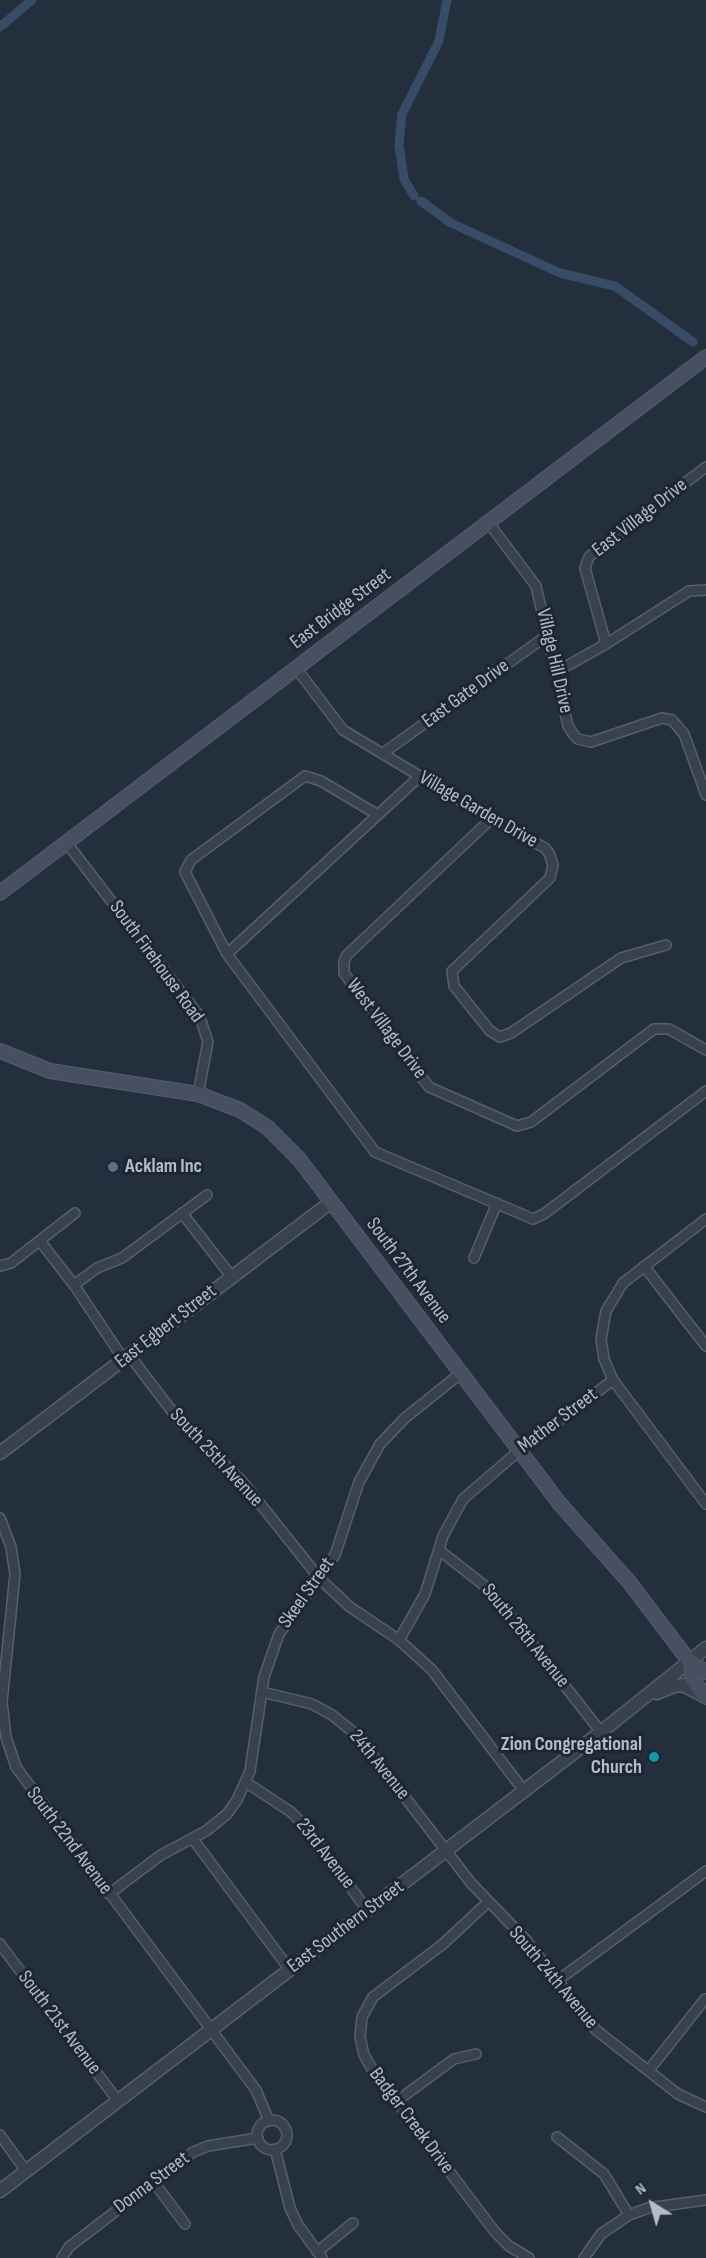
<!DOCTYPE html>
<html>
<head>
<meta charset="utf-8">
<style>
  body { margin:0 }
  #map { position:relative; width:706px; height:2258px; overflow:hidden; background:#242f3e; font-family:"Sofia Sans Condensed",sans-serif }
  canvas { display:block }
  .north { position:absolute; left:622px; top:2174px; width:60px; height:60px; -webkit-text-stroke:4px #1d2633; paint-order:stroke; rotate:323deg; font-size:16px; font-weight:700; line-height:24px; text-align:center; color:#b4bcc9 }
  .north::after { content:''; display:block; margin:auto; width:21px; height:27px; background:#b4bcc9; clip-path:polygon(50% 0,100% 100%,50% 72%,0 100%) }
</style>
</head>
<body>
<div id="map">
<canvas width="706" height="2258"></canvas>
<div class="north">N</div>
</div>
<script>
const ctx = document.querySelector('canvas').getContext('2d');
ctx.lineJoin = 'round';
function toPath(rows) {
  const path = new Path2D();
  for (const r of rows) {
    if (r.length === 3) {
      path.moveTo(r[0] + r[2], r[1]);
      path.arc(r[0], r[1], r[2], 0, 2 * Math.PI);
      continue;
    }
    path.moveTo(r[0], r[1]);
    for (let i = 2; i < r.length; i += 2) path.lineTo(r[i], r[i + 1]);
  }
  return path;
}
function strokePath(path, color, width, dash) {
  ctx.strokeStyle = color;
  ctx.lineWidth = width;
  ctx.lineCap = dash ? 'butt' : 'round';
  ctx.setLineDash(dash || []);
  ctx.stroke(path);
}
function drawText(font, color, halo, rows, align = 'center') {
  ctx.font = font + ' "Sofia Sans Condensed",sans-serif';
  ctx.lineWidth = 6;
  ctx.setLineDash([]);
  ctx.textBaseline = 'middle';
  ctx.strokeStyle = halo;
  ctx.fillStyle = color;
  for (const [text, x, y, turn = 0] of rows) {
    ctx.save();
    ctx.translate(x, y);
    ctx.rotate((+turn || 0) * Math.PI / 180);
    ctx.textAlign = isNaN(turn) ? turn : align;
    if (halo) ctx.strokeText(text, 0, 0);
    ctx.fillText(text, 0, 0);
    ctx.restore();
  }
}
const canal = toPath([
  [0,27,32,0],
  [414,196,404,179,399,145,402,114,439,41,447,0],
  [421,201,451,223,560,273,615,286,693,342]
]);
const minor = toPath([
  [706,467,597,550,589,557,585,568,606,644,689,591,706,590],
  [488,522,536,586,568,726,573,734,578,739,591,742,662,718,672,720,684,734,706,795],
  [296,668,343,730,491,819,545,848,549,853,553,865,550,878,452,971,454,986,490,1031,500,1037,511,1033,621,958,666,945],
  [556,672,606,644],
  [382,754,549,634],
  [378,815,321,781,305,776,191,860,185,872,227,954,375,1152,533,1219,544,1214,706,1091],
  [491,819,347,955,344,961,344,973,429,1087,517,1126,531,1122,654,1029,669,1029,706,1050],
  [66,842,200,1017,208,1042,198,1094],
  [227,954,419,777],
  [182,1213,232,1277],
  [706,1219,623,1283,606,1311,601,1339,604,1359,613,1380,706,1504],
  [40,1241,74,1285,124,1360],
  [474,1258,497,1203],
  [0,1266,11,1263,75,1213],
  [644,1266,706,1346],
  [74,1285,97,1268,122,1258,207,1195],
  [130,1356,181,1423,242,1481,320,1579,350,1607,399,1640,432,1670,524,1791],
  [0,1518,11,1547,15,1574,2,1702,6,1737,16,1767,256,2090,269,2121],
  [439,1550,490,1590,601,1732],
  [399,1640,425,1594,443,1536,463,1499,520,1450,613,1380],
  [262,1692,312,1704,332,1715,357,1735,471,1883,526,1940,596,2030,678,2094,706,2107],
  [247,1783,291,1812,307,1828,368,1911],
  [193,1839,290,1970],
  [109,1894,161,1855,206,1831,227,1814,237,1800,250,1771,264,1677,279,1634,335,1555,359,1482,380,1444,405,1418,461,1373],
  [487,1903,443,1944,373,1997,362,2017,360,2037,364,2055,372,2069,495,2232,509,2246,529,2258],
  [0,1944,118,2101],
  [557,1981,706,1871],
  [649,2070,705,1999],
  [397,2101,454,2059,476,2054],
  [272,2135,15],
  [0,2135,26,2171],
  [557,2137,604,2174,629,2215],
  [275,2149,290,2208,298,2225,322,2258],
  [153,2181,185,2224],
  [317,2252,353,2223],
  [62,2258,69,2247,193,2152,208,2146,258,2138],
  [584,2258,601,2234,629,2215,648,2208,706,2200]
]);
const tertiary = toPath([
  [0,1453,331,1202],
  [657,1693,674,1686,683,1685,704,1696],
  [0,2191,601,1732,706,1648]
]);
const secondary = toPath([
  [0,893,706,357],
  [0,1051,50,1071,198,1094,240,1110,267,1127,299,1159,560,1504,630,1583,689,1661,706,1672],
  [689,1661,693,1680,706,1697]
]);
const markers = [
  [113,1167,6,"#5c6f8a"],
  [654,1757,6,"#0f9aa8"]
];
const streetNames = [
  ["East Village Drive",640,518,-38],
  ["East Bridge Street",341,609,-37],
  ["Village Hill Drive",554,661,77],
  ["East Gate Drive",466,694,-36],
  ["Village Garden Drive",478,810,30],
  ["South Firehouse Road",156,962,54],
  ["West Village Drive",386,1029,53],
  ["South 27th Avenue",408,1271,53],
  ["East Egbert Street",166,1327,-38],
  ["Mather Street",558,1421,-37],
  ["South 25th Avenue",216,1458,47],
  ["Skeel Street",307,1593,-55],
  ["South 26th Avenue",525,1636,51],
  ["24th Avenue",379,1765,51],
  ["South 22nd Avenue",69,1841,53],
  ["23rd Avenue",325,1854,52],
  ["East Southern Street",346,1927,-37],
  ["South 24th Avenue",553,1978,50],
  ["South 21st Avenue",59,2023,53],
  ["Badger Creek Drive",411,2121,53],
  ["Donna Street",152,2183,-37]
];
const poiNames = [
  ["Acklam Inc",125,1167],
  ["Zion Congregational",642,1745,"right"],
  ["Church",642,1768,"right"]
];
strokePath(canal, '#394c67', 9);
strokePath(minor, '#565f6c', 12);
strokePath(tertiary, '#565f6c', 15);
strokePath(secondary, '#565f6c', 16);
strokePath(minor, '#38414e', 9);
strokePath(tertiary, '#38414e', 12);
strokePath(secondary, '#465061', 14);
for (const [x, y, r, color] of markers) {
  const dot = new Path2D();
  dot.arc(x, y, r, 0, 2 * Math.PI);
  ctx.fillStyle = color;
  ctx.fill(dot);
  strokePath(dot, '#1d2633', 2);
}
drawText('20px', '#b4bcc9', '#1d2633', streetNames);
drawText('bold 20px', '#b4bcc9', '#1d2633', poiNames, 'left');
</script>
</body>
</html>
